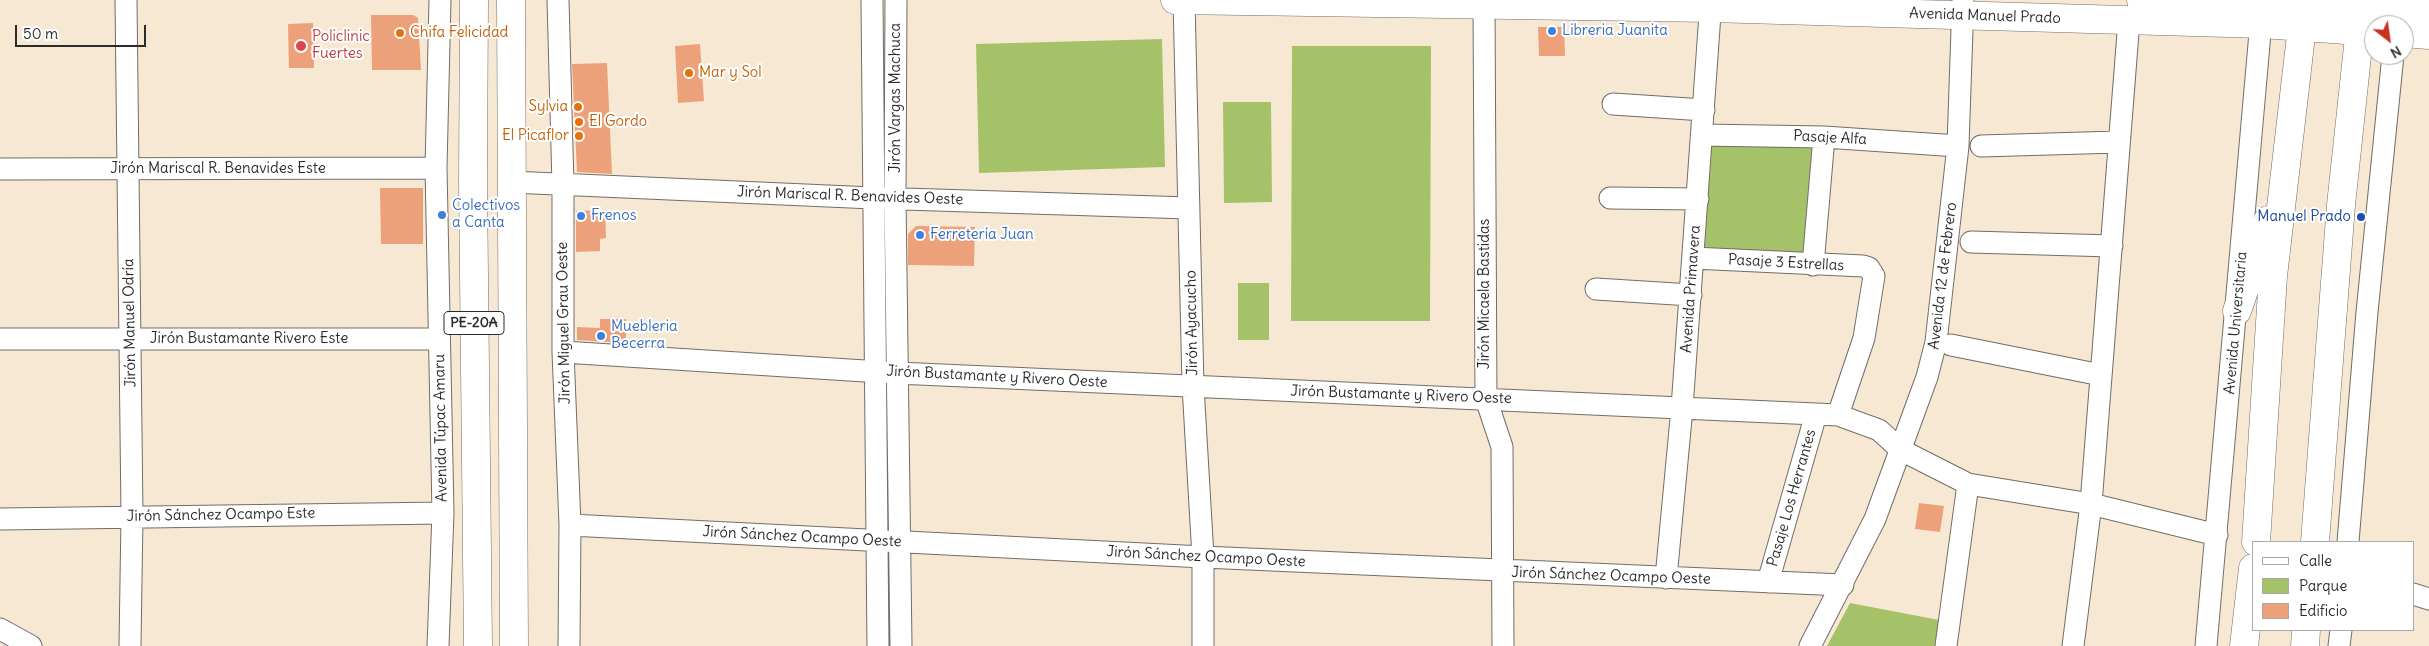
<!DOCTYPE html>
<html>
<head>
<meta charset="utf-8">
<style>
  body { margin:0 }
  #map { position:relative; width:2429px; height:646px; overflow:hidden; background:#f7e8d4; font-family:Delius,sans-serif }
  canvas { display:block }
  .legend { position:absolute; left:2252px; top:541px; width:162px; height:90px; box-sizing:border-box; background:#fff; border:1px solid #aaa; margin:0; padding:6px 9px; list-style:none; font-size:15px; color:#2b2b2b }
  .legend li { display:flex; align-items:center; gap:10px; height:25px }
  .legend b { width:25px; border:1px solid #aaa }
  .north { position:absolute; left:2364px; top:15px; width:50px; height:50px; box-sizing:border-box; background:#fff; border:1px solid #aaa; border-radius:50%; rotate:150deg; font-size:14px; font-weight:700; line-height:20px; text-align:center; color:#2b2b2b }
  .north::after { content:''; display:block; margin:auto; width:18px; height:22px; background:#c8321e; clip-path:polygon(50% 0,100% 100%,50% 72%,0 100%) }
  .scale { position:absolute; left:15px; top:25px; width:131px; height:22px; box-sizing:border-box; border:2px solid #2b2b2b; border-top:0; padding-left:6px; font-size:15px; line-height:18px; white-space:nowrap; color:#2b2b2b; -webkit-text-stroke:4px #fff; paint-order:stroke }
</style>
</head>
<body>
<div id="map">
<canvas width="2429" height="646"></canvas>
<ul class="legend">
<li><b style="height:6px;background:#fff"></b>Calle</li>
<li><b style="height:14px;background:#a6c269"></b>Parque</li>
<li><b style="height:14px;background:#eda17a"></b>Edificio</li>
</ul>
<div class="north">N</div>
<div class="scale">50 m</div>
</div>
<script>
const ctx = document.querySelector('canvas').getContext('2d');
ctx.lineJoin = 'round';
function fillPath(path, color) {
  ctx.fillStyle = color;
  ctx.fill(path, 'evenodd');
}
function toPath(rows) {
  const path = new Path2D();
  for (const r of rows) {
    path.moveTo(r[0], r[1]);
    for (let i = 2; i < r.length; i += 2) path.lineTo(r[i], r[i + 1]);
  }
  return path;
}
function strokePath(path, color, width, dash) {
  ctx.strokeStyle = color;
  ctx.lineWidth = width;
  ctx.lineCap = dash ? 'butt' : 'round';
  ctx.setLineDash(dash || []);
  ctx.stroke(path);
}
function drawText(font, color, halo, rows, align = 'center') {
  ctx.font = font + ' Delius,sans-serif';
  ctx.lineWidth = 4;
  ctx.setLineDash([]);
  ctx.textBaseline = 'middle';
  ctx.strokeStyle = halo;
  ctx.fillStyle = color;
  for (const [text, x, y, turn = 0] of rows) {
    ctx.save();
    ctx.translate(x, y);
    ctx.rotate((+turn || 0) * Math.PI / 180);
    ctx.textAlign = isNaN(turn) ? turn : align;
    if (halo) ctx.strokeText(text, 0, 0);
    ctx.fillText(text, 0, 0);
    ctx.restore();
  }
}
const green = toPath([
  [1162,39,1165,167,979,173,976,44],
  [1292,46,1431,46,1430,321,1291,321],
  [1223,102,1271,102,1272,202,1224,203],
  [1709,145,1812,147,1803,259,1698,253],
  [1238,283,1269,283,1269,340,1238,340],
  [1850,603,1939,620,1936,646,1827,646]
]);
const building = toPath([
  [371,15,413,15,418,18,421,70,372,70],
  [313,23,314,68,289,68,288,24],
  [1538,27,1564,27,1565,56,1539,56],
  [700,44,704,101,678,103,675,46],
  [607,63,612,174,577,172,572,64],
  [380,188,423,188,423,244,381,244],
  [605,210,606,238,600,239,600,251,576,252,576,211],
  [916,226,975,227,974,266,908,265,908,234],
  [600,319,626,319,626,343,577,340,577,327,600,328],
  [1919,503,1944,506,1940,532,1915,529]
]);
const street = toPath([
  [126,0,132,516,130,646],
  [558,0,563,185,563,352,570,525,569,646],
  [872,0,878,646],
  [896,0,895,198,901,646],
  [1184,0,1193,386,1203,557,1203,646],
  [1484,0,1486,399,1502,447,1503,646],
  [1613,104,1704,110],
  [1703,135,1824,137,1958,146],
  [1981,146,2118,142],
  [0,169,436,168],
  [511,182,873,198,1189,208],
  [1610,198,1698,199],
  [1971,242,2112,246],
  [1693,258,1863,266,1869,268,1874,276,1864,338,1838,415],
  [1813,265,1824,137],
  [1596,289,1691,295],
  [0,339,439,339],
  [1951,345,2101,375],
  [563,352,897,373,1838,415,1879,430,1901,450,1968,484,2091,504,2217,535],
  [0,519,443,513],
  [570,525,1203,557,1843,585],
  [2348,542,2367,312,2393,55],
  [1666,578,1682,408,1711,0],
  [1768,582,1816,414],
  [2413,594,2429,599],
  [0,629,31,646],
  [438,646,443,513,436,168,440,0],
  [1810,646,1875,519,1927,377,1936,342,1958,146,1963,0],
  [1946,646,1968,484],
  [2073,646,2091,504,2129,20],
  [2206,646,2262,10],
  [2339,646,2341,630]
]);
const secondary = toPath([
  [1175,0,1711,8,2262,24,2374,32],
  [2141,0,2263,3,2429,11],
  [2404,33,2429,35],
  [2237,311,2268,220],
  [2256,542,2273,276,2302,27,2303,0],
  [2315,542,2341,205,2363,0],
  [2244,646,2253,568],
  [2305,646,2306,630]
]);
const highway = toPath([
  [474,0,473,183,478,646],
  [511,0,514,646]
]);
const markers = [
  [1552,31,5,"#3f7fe0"],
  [400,33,5,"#e8710a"],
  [301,46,6,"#e0444e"],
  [689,73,5,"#e8710a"],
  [578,107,5,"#e8710a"],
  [579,122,5,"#e8710a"],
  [579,136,5,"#e8710a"],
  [442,215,5,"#3f7fe0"],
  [581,216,5,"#3f7fe0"],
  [2361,217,5,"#1a4fb4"],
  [920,235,5,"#3f7fe0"],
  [601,336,5,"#3f7fe0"]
];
const shields = [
  [474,323,60]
];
const shieldNames = [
  ["PE-20A",474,323]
];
const streetNames = [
  ["Avenida Manuel Prado",1985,16,2],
  ["Jirón Vargas Machuca",896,98,-90],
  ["Pasaje Alfa",1830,138,3],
  ["Jirón Mariscal R. Benavides Este",218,169],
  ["Jirón Mariscal R. Benavides Oeste",850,196,2],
  ["Pasaje 3 Estrellas",1786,263,3],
  ["Avenida 12 de Febrero",1943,276,-83],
  ["Avenida Primavera",1691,289,-86],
  ["Jirón Micaela Bastidas",1485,294,-90],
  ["Jirón Manuel Odría",130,323,-91],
  ["Jirón Miguel Grau Oeste",564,323,-91],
  ["Jirón Ayacucho",1192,323,-91],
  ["Avenida Universitaria",2236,323,-85],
  ["Jirón Bustamante Rivero Este",249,339],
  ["Jirón Bustamante y Rivero Oeste",997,377,3],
  ["Jirón Bustamante y Rivero Oeste",1401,395,2],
  ["Avenida Túpac Amaru",441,428,-91],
  ["Pasaje Los Herrantes",1792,498,-74],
  ["Jirón Sánchez Ocampo Este",221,515,-1],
  ["Jirón Sánchez Ocampo Oeste",802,537,3],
  ["Jirón Sánchez Ocampo Oeste",1206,557,3],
  ["Jirón Sánchez Ocampo Oeste",1611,576,2]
];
const shopNames = [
  ["Libreria Juanita",1562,31],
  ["Colectivos",452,206],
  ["a Canta",452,223],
  ["Frenos",591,216],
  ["Ferretería Juan",930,235],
  ["Muebleria",611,327],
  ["Becerra",611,344]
];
const foodNames = [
  ["Chifa Felicidad",410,33],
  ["Mar y Sol",699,73],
  ["Sylvia",568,107,"right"],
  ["El Gordo",589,122],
  ["El Picaflor",569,136,"right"]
];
const healthNames = [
  ["Policlinic",312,37],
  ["Fuertes",312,54]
];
const transitNames = [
  ["Manuel Prado",2351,217]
];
fillPath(green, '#a6c269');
fillPath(building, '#eda17a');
strokePath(street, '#726d66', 23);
strokePath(secondary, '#726d66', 29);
strokePath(highway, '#726d66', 29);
strokePath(street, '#fff', 21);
strokePath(secondary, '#fff', 28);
strokePath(highway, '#fff', 28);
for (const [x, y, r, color] of markers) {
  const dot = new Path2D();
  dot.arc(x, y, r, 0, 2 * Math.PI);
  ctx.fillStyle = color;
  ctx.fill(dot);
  strokePath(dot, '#fff', 2);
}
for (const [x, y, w] of shields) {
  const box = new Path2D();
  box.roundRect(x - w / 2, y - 11.5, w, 23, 4);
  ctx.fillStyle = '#fff';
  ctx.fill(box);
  strokePath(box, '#2b2b2b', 1);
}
drawText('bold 14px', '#2b2b2b', null, shieldNames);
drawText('15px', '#2b2b2b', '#fff', streetNames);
drawText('15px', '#366cbe', '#fff', shopNames, 'left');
drawText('15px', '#c56008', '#fff', foodNames, 'left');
drawText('15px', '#be3a42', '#fff', healthNames, 'left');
drawText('15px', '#164399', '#fff', transitNames, 'right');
</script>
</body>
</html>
